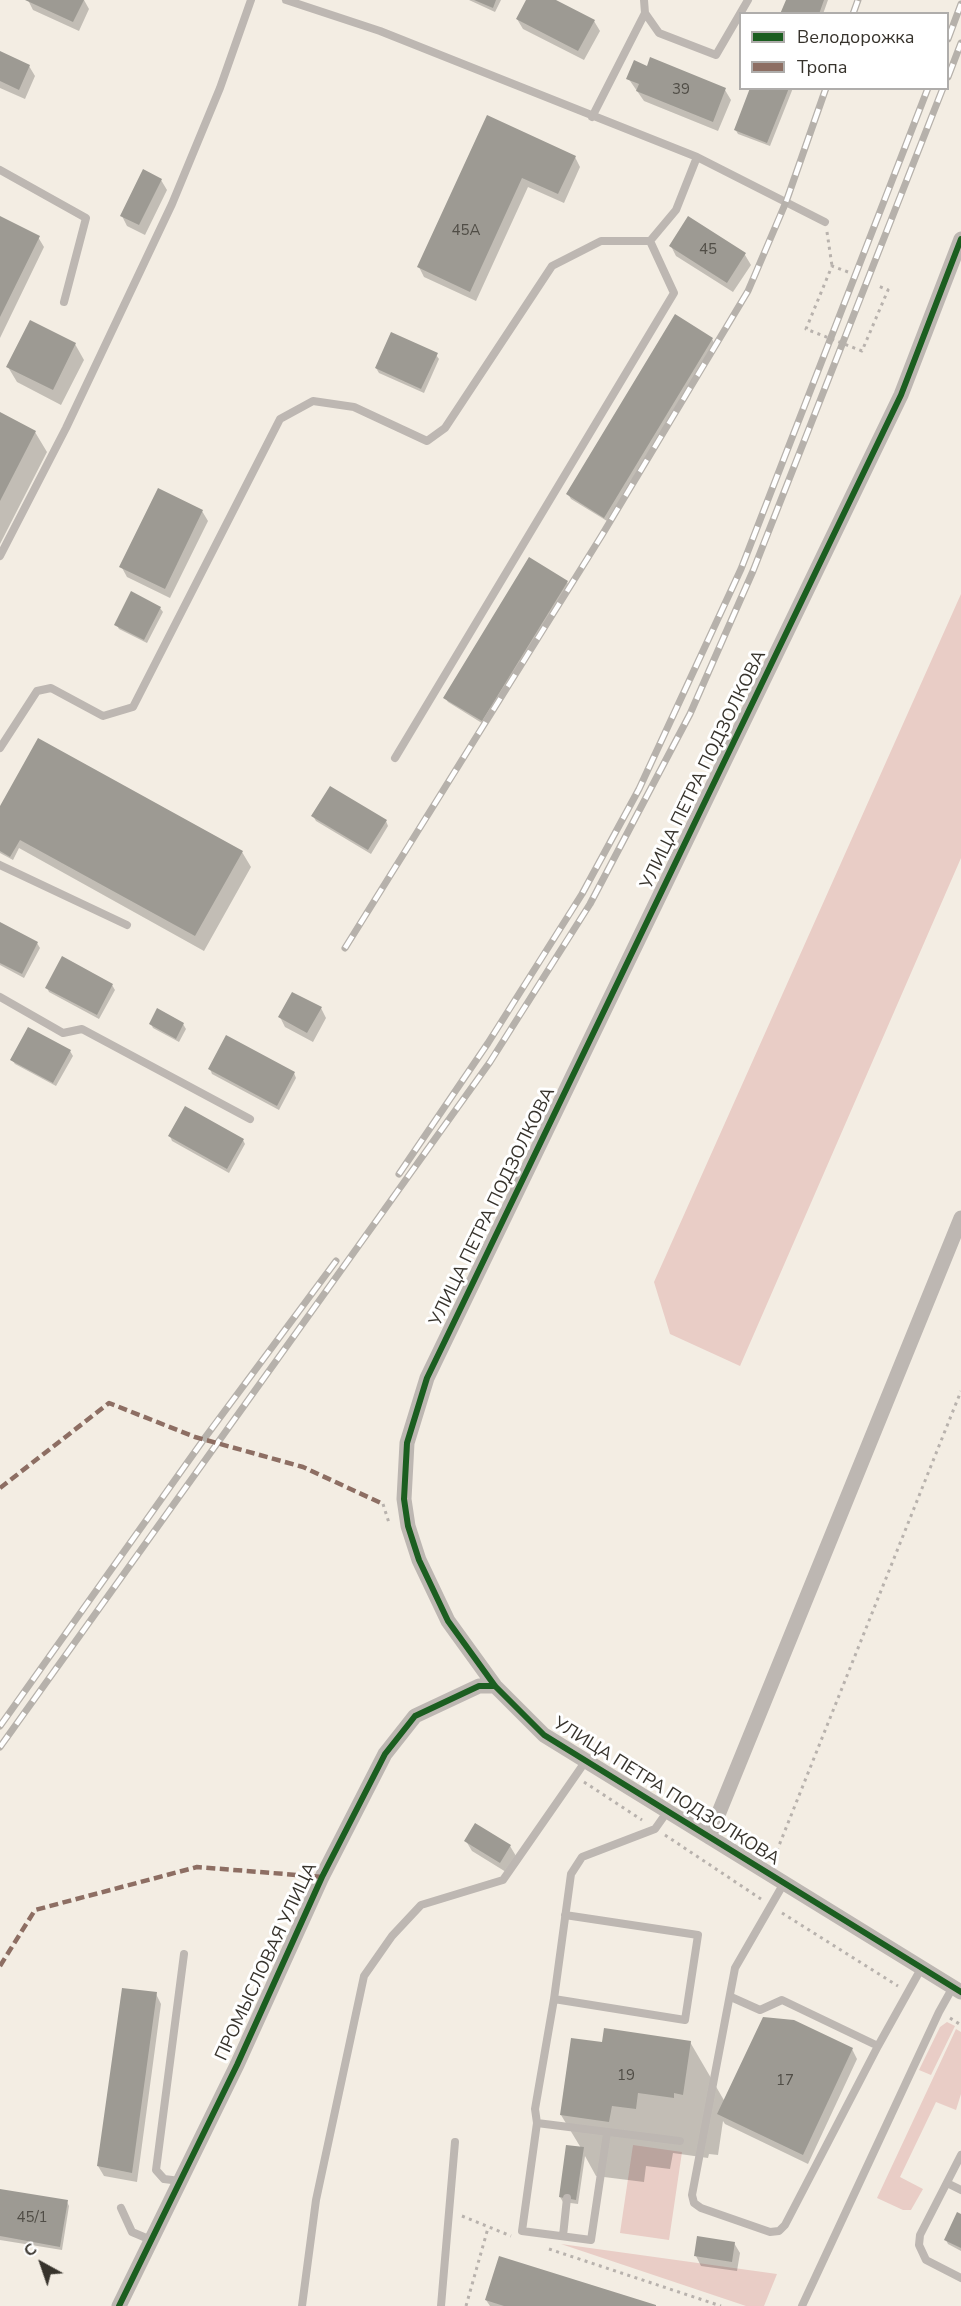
<!DOCTYPE html>
<html>
<head>
<meta charset="utf-8">
<style>
  body { margin:0 }
  #map { position:relative; width:961px; height:2306px; overflow:hidden; background:#f3ede3; font-family:"Nunito Sans",sans-serif }
  canvas { display:block }
  .legend { position:absolute; left:739px; top:12px; width:210px; height:78px; box-sizing:border-box; background:#fff; border:2px solid #afadab; margin:0; padding:8px 10px; list-style:none; font-size:18px; color:#37332c }
  .legend li { display:flex; align-items:center; gap:12px; height:30px }
  .legend b { width:30px; border:2px solid #afadab }
  .north { position:absolute; left:12px; top:2234px; width:60px; height:60px; -webkit-text-stroke:4px #fff; paint-order:stroke; rotate:320deg; font-size:16px; font-weight:700; line-height:24px; text-align:center; color:#37332c }
  .north::after { content:''; display:block; margin:auto; width:21px; height:27px; background:#37332c; clip-path:polygon(50% 0,100% 100%,50% 72%,0 100%) }
</style>
</head>
<body>
<div id="map">
<canvas width="961" height="2306"></canvas>
<ul class="legend">
<li><b style="height:8px;background:#1b5e20"></b>Велодорожка</li>
<li><b style="height:8px;background:#8d6e63"></b>Тропа</li>
</ul>
<div class="north">С</div>
</div>
<script>
const ctx = document.querySelector('canvas').getContext('2d');
ctx.lineJoin = 'round';
function fillPath(path, color) {
  ctx.fillStyle = color;
  ctx.fill(path, 'evenodd');
}
function toPath(rows) {
  const path = new Path2D();
  for (const r of rows) {
    path.moveTo(r[0], r[1]);
    for (let i = 2; i < r.length; i += 2) path.lineTo(r[i], r[i + 1]);
  }
  return path;
}
function strokePath(path, color, width, dash) {
  ctx.strokeStyle = color;
  ctx.lineWidth = width;
  ctx.lineCap = dash ? 'butt' : 'round';
  ctx.setLineDash(dash || []);
  ctx.stroke(path);
}
function drawText(font, color, halo, rows, align = 'center') {
  ctx.font = font + ' "Nunito Sans",sans-serif';
  ctx.lineWidth = 6;
  ctx.setLineDash([]);
  ctx.textBaseline = 'middle';
  ctx.strokeStyle = halo;
  ctx.fillStyle = color;
  for (const [text, x, y, turn = 0] of rows) {
    ctx.save();
    ctx.translate(x, y);
    ctx.rotate((+turn || 0) * Math.PI / 180);
    ctx.textAlign = isNaN(turn) ? turn : align;
    if (halo) ctx.strokeText(text, 0, 0);
    ctx.fillText(text, 0, 0);
    ctx.restore();
  }
}
const green = toPath([
  [961,594,961,858,740,1366,670,1334,654,1282],
  [947,2022,955,2026,931,2075,919,2070,940,2027],
  [956,2029,961,2032,961,2094,956,2110,936,2102,900,2177,923,2189,911,2210,903,2210,877,2198],
  [633,2145,682,2152,669,2240,620,2233],
  [561,2244,777,2274,764,2306,746,2306]
]);
const shadow = toPath([
  [28,0,84,0,89,9,79,31,33,10],
  [469,0,501,0,495,12],
  [528,0,553,0,594,21,600,31,584,60,523,29,517,19],
  [787,0,828,0,823,14,782,14],
  [0,53,29,66,35,76,25,99,0,88],
  [647,68,725,90,731,100,718,131,644,101,628,78],
  [752,88,793,88,770,146,738,134,735,129],
  [488,117,575,157,580,167,564,203,528,187,476,301,424,277,419,267],
  [161,180,167,190,145,235,127,226,122,216],
  [0,218,38,237,44,247,0,338],
  [688,218,745,255,751,265,733,292,676,256,671,246],
  [712,339,714,343,607,521,571,499,568,494],
  [75,344,84,360,61,405,17,382,8,367],
  [436,355,439,359,424,393,379,373,376,368],
  [0,414,35,432,47,452,0,544],
  [202,511,208,521,170,598,127,577,121,566],
  [567,582,569,586,485,725,448,702,445,698],
  [160,608,163,612,147,643,119,629,116,624],
  [0,809,242,852,251,867,204,951,19,848,13,860,0,853],
  [313,816,386,821,388,826,371,854,316,821],
  [0,923,37,943,40,948,24,978,0,965],
  [112,985,115,990,99,1019,49,992,47,988],
  [321,1008,326,1018,313,1042,285,1027,280,1017],
  [151,1024,183,1024,186,1029,179,1042,153,1028],
  [70,1051,73,1056,56,1086,15,1064,12,1060],
  [210,1069,294,1073,296,1078,279,1110,212,1074],
  [170,1136,243,1140,245,1144,229,1173,172,1141],
  [466,1841,510,1846,516,1856,506,1872,472,1851],
  [156,1994,161,2004,137,2182,104,2176,98,2166],
  [690,2042,725,2102,852,2049,857,2059,808,2164,725,2124,723,2121,718,2155,709,2154,708,2158,673,2153,670,2169,646,2166,644,2182,596,2176,585,2156,578,2204,563,2202,560,2197,581,2148,561,2115,603,2043],
  [0,2190,67,2202,69,2206,62,2250,0,2240],
  [961,2216,961,2251,948,2244,946,2240],
  [734,2243,740,2253,737,2271,701,2266,696,2256],
  [486,2300,652,2306,490,2306]
]);
const building = toPath([
  [25,0,84,0,73,22],
  [474,0,496,0,493,8],
  [526,0,556,0,595,20,578,51,516,19],
  [786,0,824,0,819,14,780,14],
  [0,51,30,65,19,90,0,81],
  [650,57,726,88,713,122,636,91,639,84,626,79,634,60,647,66],
  [750,88,789,88,767,143,734,130],
  [487,115,576,156,558,194,522,178,470,292,417,267],
  [143,169,162,179,139,225,120,216],
  [0,216,40,236,0,317],
  [688,216,746,253,727,283,669,246],
  [675,314,713,338,604,518,566,494],
  [30,320,76,343,53,390,6,367],
  [391,332,438,353,421,389,375,368],
  [0,412,36,431,0,501],
  [158,488,203,510,165,589,119,567],
  [529,557,568,581,482,721,443,698],
  [131,591,161,607,144,640,114,625],
  [38,738,243,851,195,936,20,840,10,857,0,851,0,806],
  [330,786,387,820,368,850,311,816],
  [0,922,38,942,22,974,0,963],
  [62,956,113,984,97,1015,45,988],
  [292,992,322,1007,307,1033,278,1017],
  [157,1008,184,1023,176,1039,149,1024],
  [28,1027,71,1050,53,1083,10,1060],
  [226,1035,295,1072,277,1106,208,1069],
  [185,1106,244,1139,227,1169,168,1136],
  [475,1823,511,1845,500,1863,464,1841],
  [122,1988,157,1992,132,2173,97,2166],
  [763,2017,794,2020,853,2048,803,2155,717,2114],
  [604,2028,691,2041,683,2095,674,2093,674,2098,638,2093,636,2109,612,2106,609,2122,560,2115,571,2038,602,2042],
  [566,2145,584,2147,576,2200,559,2197],
  [0,2189,68,2200,60,2247,0,2236],
  [957,2212,961,2214,961,2248,944,2240],
  [697,2236,735,2242,732,2262,694,2256],
  [499,2256,656,2305,656,2306,504,2306,485,2300]
]);
const path = toPath([
  [827,232,832,266],
  [848,272,832,266,806,329,862,351,888,290,876,285],
  [383,1504,389,1523],
  [584,1782,642,1820],
  [665,1835,761,1899],
  [774,1858,961,1391],
  [782,1913,898,1986],
  [950,2018,961,2025],
  [462,2216,511,2236],
  [549,2249,721,2306],
  [466,2306,488,2228]
]);
const service = toPath([
  [286,0,380,31,697,157,825,222],
  [645,13,659,33,716,55,748,0],
  [592,117,645,13,644,0],
  [0,170,86,218,64,302],
  [0,556,66,428,172,204,220,88,251,0],
  [0,748,37,691,51,688,103,716,133,707,280,419,313,401,354,407,427,441,445,428,552,266,601,241,650,241,676,210,697,157],
  [395,758,674,293,650,241],
  [0,865,127,925],
  [0,997,63,1033,82,1029,250,1119],
  [784,1883,735,1968,692,2195,694,2203,701,2208,770,2232,779,2231,785,2225,878,2046],
  [565,1915,698,1935,685,2020,554,1999,535,2109,537,2123,680,2141],
  [731,1997,760,2010,782,2000,878,2046,922,1967],
  [554,1999,571,1874,582,1857,655,1829,667,1812],
  [537,2123,522,2231,591,2240,607,2133],
  [961,2155,920,2235,919,2245,926,2260,961,2278],
  [180,2181,164,2179,156,2170,184,1954],
  [947,2183,961,2190],
  [121,2208,132,2232,151,2240],
  [563,2236,567,2198],
  [302,2306,316,2200,364,1976,392,1936,421,1905,503,1880,585,1762],
  [441,2306,455,2142],
  [802,2306,939,2012,953,1987]
]);
const minor = toPath([
  [961,239,901,395,427,1378,407,1443,404,1499,408,1526,419,1560,448,1621,495,1686,544,1735,961,1992],
  [709,1837,961,1218],
  [119,2306,237,2065,322,1877,385,1754,415,1716,479,1686,495,1686]
]);
const rail = toPath([
  [853,14,858,0],
  [948,39,961,4],
  [948,77,961,43],
  [345,948,602,535,748,291,786,202,826,88],
  [399,1174,488,1043,582,894,639,789,741,569,928,88],
  [0,1726,204,1439,336,1261],
  [0,1747,490,1062,590,904,690,714,753,571,943,88]
]);
const quiet = toPath([
  [0,1488,109,1403,195,1437,303,1467,383,1504],
  [0,1966,35,1910,197,1867,322,1877]
]);
const cycleway = toPath([
  [961,239,901,395,427,1378,407,1443,404,1499,408,1526,419,1560,448,1621,495,1686,544,1735,961,1992],
  [119,2306,237,2065,322,1877,385,1754,415,1716,479,1686,495,1686]
]);
const numberNames = [
  ["39",681,90],
  ["45А",466,231],
  ["45",708,250],
  ["19",626,2076],
  ["17",785,2081],
  ["45/1",32,2218]
];
const streetNames = [
  ["УЛИЦА ПЕТРА ПОДЗОЛКОВА",704,770,-64],
  ["УЛИЦА ПЕТРА ПОДЗОЛКОВА",493,1207,-64],
  ["УЛИЦА ПЕТРА ПОДЗОЛКОВА",666,1792,32],
  ["ПРОМЫСЛОВАЯ УЛИЦА",267,1962,-65]
];
fillPath(green, '#e9cdc6');
fillPath(shadow, '#0003');
fillPath(building, '#9d9a93');
strokePath(path, '#b8b2ad', 3, [3, 4.5]);
strokePath(service, '#bdb7b2', 8);
strokePath(minor, '#bdb7b2', 15);
strokePath(rail, '#b6b1ab', 7);
strokePath(rail, '#fff', 4.5, [14]);
strokePath(quiet, '#8d6e63', 4.5, [9, 4.5]);
strokePath(cycleway, '#1b5e20', 6);
drawText('15px', '#504d46', null, numberNames);
drawText('18px', '#37332c', '#fff', streetNames);
</script>
</body>
</html>
